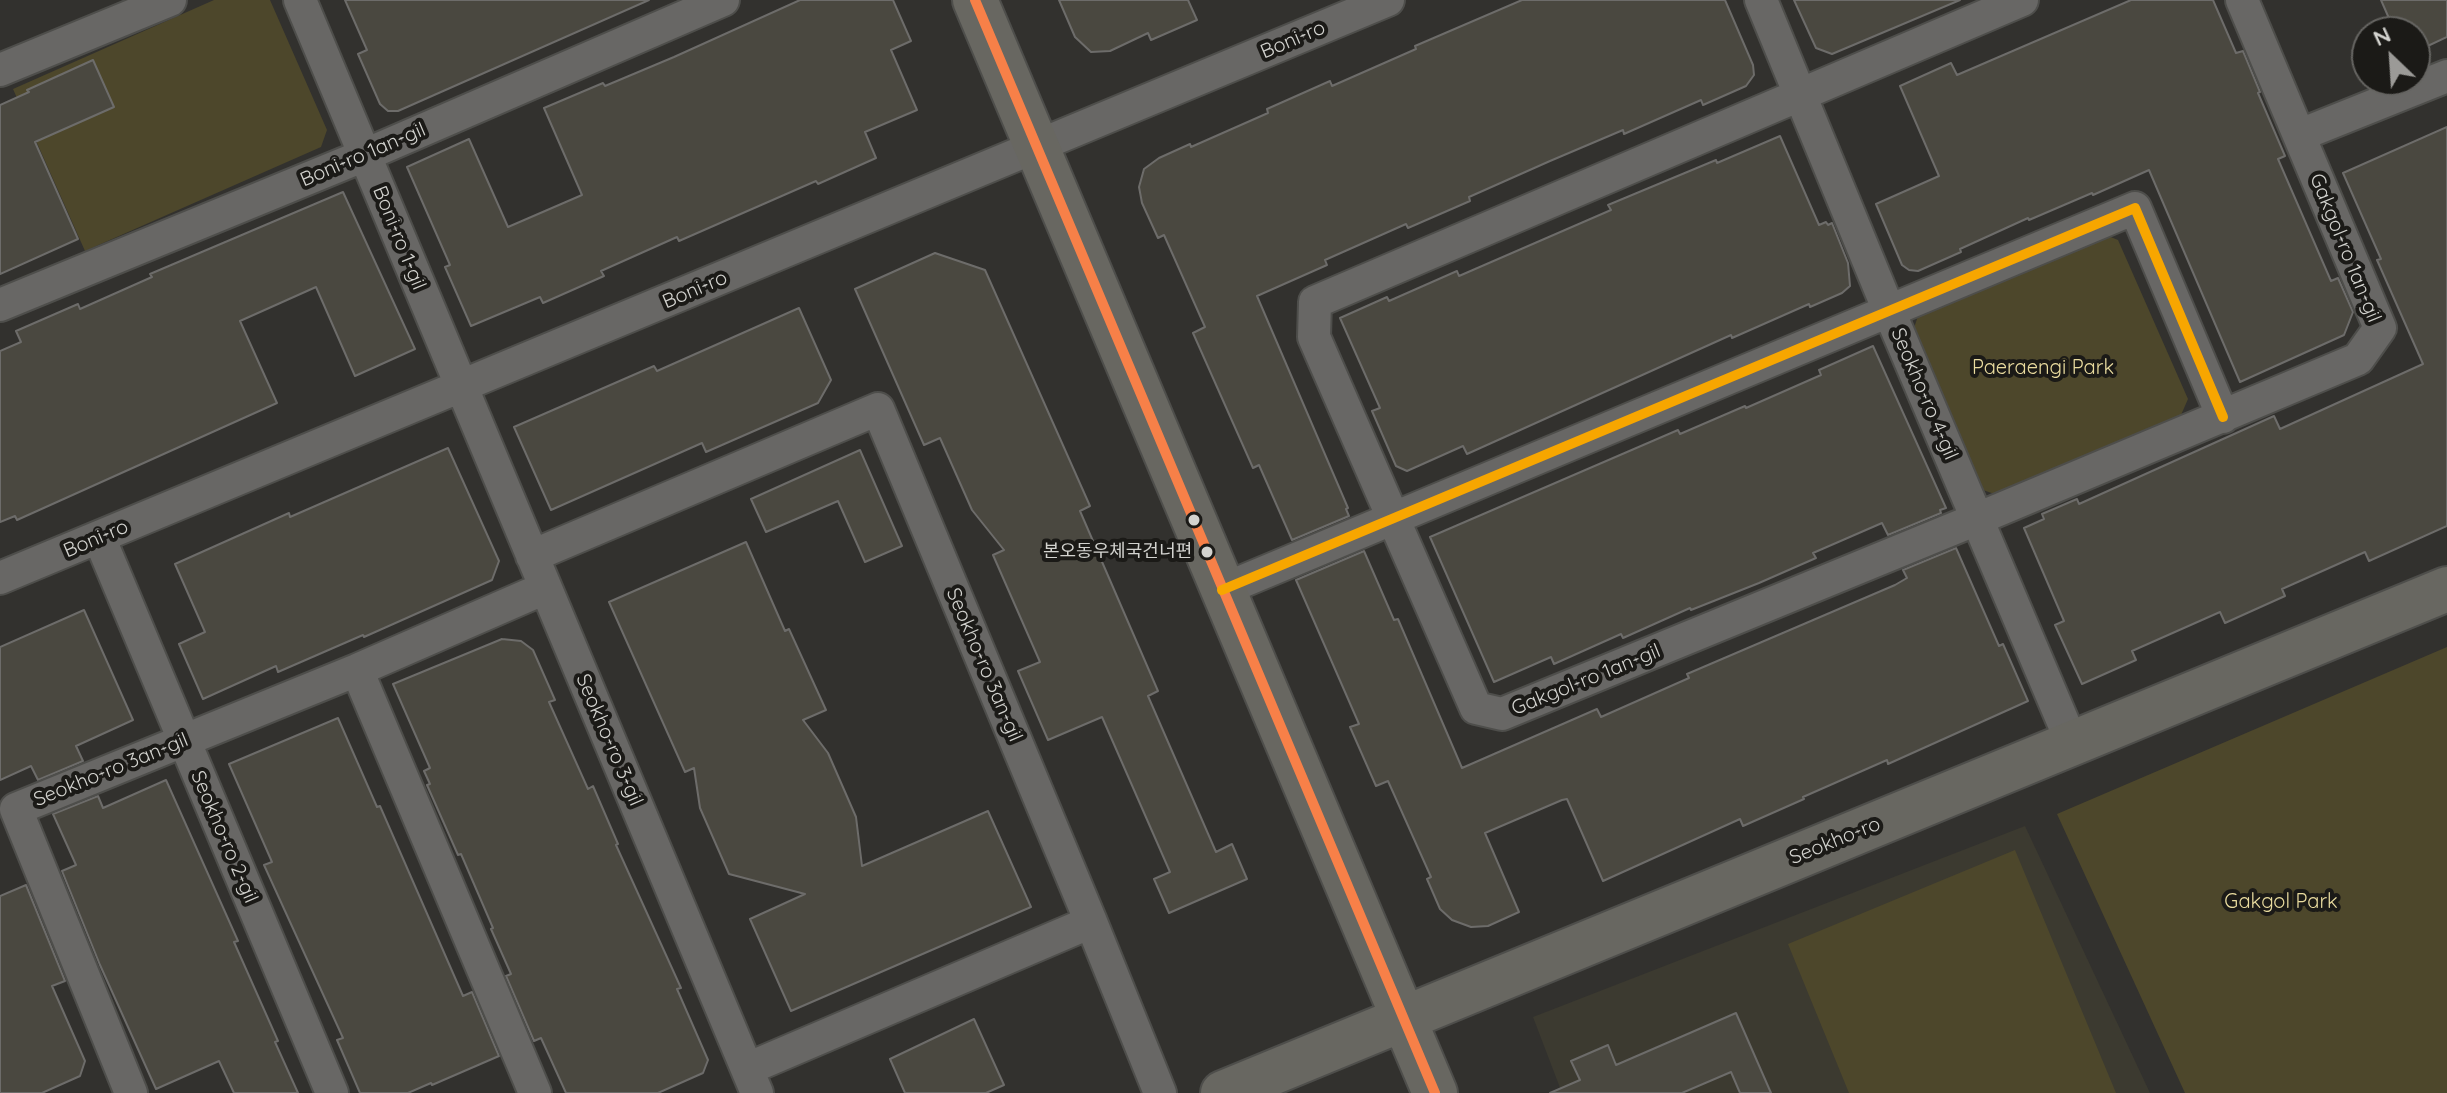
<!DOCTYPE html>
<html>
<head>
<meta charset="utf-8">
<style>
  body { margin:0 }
  #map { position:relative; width:2447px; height:1093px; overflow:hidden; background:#32312e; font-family:Quicksand,sans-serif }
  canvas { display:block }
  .north { position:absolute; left:2351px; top:16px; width:80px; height:80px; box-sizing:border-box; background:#1b1a17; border:2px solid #656461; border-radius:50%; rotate:335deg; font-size:22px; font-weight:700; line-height:32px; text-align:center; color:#d3d3cf }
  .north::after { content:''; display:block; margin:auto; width:28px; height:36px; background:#9b9a97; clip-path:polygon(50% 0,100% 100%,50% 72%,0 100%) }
</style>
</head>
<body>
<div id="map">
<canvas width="2447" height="1093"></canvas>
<div class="north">N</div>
</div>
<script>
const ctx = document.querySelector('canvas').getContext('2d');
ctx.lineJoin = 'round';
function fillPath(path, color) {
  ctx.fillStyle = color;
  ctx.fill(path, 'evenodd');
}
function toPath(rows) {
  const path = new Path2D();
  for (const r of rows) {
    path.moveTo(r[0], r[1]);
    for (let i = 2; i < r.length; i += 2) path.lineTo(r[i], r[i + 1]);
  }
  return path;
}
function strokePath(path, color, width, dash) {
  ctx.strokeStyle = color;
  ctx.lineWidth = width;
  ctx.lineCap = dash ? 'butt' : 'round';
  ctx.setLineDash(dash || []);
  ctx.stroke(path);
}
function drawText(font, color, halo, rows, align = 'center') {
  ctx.font = font + ' Quicksand,"Noto Sans KR",sans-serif';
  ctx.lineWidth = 8;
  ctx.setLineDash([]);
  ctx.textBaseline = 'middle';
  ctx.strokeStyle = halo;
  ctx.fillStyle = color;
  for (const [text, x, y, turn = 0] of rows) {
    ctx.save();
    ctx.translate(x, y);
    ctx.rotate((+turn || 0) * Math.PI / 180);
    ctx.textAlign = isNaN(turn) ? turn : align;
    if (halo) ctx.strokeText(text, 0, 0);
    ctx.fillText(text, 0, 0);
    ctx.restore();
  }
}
const built = toPath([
  [2025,826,2150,1093,1562,1093,1533,1017]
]);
const green = toPath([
  [214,0,270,0,327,130,321,147,85,251,13,89],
  [2101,233,2118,240,2188,399,2181,415,2000,496,1983,490,1913,331,1919,313],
  [2447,647,2447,1093,2185,1093,2057,814],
  [2015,850,2116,1093,1849,1093,1788,944]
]);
const building = toPath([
  [345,0,649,0,398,111,388,111,380,104,358,54,367,50,345,0],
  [800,0,893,0,911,41,891,50,917,110,865,132,876,158,818,184,816,181,679,241,677,237,601,271,604,276,543,303,540,297,471,326,445,267,450,265,407,167,469,139,508,227,582,195,544,108,603,83,605,86,674,57,800,0],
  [1059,0,1188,0,1197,20,1151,40,1148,33,1110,51,1091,52,1075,37,1059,0],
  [1522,0,1725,0,1753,65,1754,75,1746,86,1703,105,1701,100,1624,134,1623,130,1550,161,1469,197,1470,201,1408,228,1406,224,1325,260,1327,265,1257,296,1348,508,1346,509,1349,516,1292,540,1259,465,1253,468,1193,333,1205,327,1164,235,1158,238,1142,203,1139,187,1144,169,1159,158,1190,144,1191,147,1268,113,1267,109,1330,81,1332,86,1416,49,1415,46,1522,0],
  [1794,0,1960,0,1832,54,1816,48,1794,0],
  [2131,0,2213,0,2236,53,2243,51,2260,92,2258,93,2285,156,2278,159,2331,281,2338,278,2353,312,2344,335,2240,382,2149,170,2093,195,2092,193,2029,220,2028,218,1960,249,1961,252,1918,271,1909,270,1902,265,1876,204,1939,176,1900,86,1951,63,1957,75,2131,0],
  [2381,0,2447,0,2447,37,2415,52,2415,32,2395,32,2381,0],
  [93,60,114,107,35,142,78,239,0,274,0,105,29,92,27,90,93,60],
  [2447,127,2447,526,2369,561,2365,552,2282,589,2285,596,2225,623,2220,612,2132,651,2136,660,2082,684,2055,625,2064,621,2024,528,2044,519,2042,514,2077,499,2079,504,2274,416,2280,429,2423,364,2377,260,2381,259,2343,173,2447,127],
  [1780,136,1819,225,1826,222,1828,225,1832,223,1848,263,1850,286,1842,293,1810,307,1809,304,1732,338,1731,335,1467,454,1463,446,1407,471,1396,466,1372,411,1380,408,1340,318,1387,297,1389,301,1457,271,1459,276,1611,210,1608,205,1716,160,1717,163,1780,136],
  [343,192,415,349,355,376,316,287,240,321,277,403,17,520,15,516,0,522,0,351,21,342,16,331,78,304,80,309,152,277,150,274,343,192],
  [935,253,985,270,1090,506,1080,511,1158,691,1148,696,1216,852,1232,844,1247,879,1169,913,1154,879,1170,872,1102,717,1048,740,1018,671,1040,662,993,555,1004,550,972,510,940,438,924,445,855,289,935,253],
  [799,308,831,380,818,403,706,452,702,443,551,510,514,427,654,366,657,371,799,308],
  [1873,346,1946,508,1940,510,1941,513,1888,535,1882,523,1813,553,1816,558,1759,583,1691,610,1690,608,1623,638,1621,634,1554,664,1551,657,1494,682,1430,537,1678,430,1680,434,1745,406,1746,408,1821,375,1819,370,1873,346],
  [448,448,499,561,492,580,364,637,363,635,278,672,276,666,203,699,179,644,205,632,175,564,289,513,290,517,448,448],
  [860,450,902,546,865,562,838,501,766,532,751,499,860,450],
  [746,542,785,631,789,629,826,710,803,720,828,753,856,817,862,866,988,811,1031,907,791,1011,750,919,805,894,729,874,700,808,694,768,685,772,609,602,746,542],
  [1956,548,1999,646,2003,644,2028,701,1888,764,1887,760,1803,797,1804,799,1743,826,1740,819,1603,881,1567,799,1562,800,1485,833,1519,912,1488,926,1471,927,1452,920,1440,909,1427,879,1431,877,1388,781,1376,786,1350,727,1359,724,1296,580,1364,551,1394,620,1398,619,1462,768,1597,709,1601,717,1689,678,1687,674,1895,585,1907,578,1903,570,1956,548],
  [84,610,133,720,76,746,83,761,38,780,31,766,0,780,0,647,84,610],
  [502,639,521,641,533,650,555,700,549,702,588,789,593,786,618,844,616,845,681,988,677,989,708,1060,703,1073,658,1093,566,1093,541,1038,534,1041,506,976,511,974,491,929,493,928,461,854,458,855,427,785,430,784,424,771,430,768,393,684,502,639],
  [338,718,377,807,380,806,463,996,472,992,499,1056,432,1085,431,1083,408,1093,360,1093,337,1040,343,1038,264,865,272,862,229,764,338,718],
  [166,780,238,941,234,942,278,1041,275,1042,298,1093,234,1093,219,1061,156,1089,100,965,62,871,76,865,53,814,98,796,103,808,166,780],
  [26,885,65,981,52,986,85,1061,80,1076,42,1093,0,1093,0,896,26,885],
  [1736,1013,1771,1093,1740,1093,1731,1072,1682,1093,1550,1093,1580,1080,1571,1061,1608,1045,1616,1065,1736,1013],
  [974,1019,1004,1085,986,1093,905,1093,890,1059,974,1019]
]);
const street = toPath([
  [300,0,757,1093],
  [1761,0,1889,311,2072,743],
  [2022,0,1315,302,1314,337,1476,708,1502,714,1977,519,2358,359,2380,328,2242,0],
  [0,70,170,0],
  [2300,135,2447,76],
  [0,305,365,155,723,0],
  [99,537,332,1093],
  [532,556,878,409,1091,922,747,1069],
  [0,578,1388,0],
  [1222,590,2135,208,2223,417],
  [357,670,535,1093],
  [1091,922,1160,1093],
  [131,1093,16,809,357,670,545,588]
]);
const secondary = toPath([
  [975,0,1435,1093],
  [1223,1093,2447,589]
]);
const bus1 = toPath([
  [975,0,1435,1093]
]);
const bus2 = toPath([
  [1222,590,2135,208,2223,417]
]);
const markers = [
  [1194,520,7,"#d3d3cf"],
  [1207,552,7,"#d3d3cf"]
];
const busNames = [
  ["본오동우체국건너편",1192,552]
];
const streetNames = [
  ["Boni-ro",1293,40,-23],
  ["Boni-ro 1an-gil",363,155,-23],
  ["Boni-ro 1-gil",399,238,68],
  ["Gakgol-ro 1an-gil",2345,248,68],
  ["Boni-ro",695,290,-23],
  ["Seokho-ro 4-gil",1924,394,67],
  ["Boni-ro",96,539,-23],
  ["Seokho-ro 3an-gil",984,665,67],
  ["Gakgol-ro 1an-gil",1586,680,-22],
  ["Seokho-ro 3-gil",609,740,67],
  ["Seokho-ro 3an-gil",111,770,-22],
  ["Seokho-ro 2-gil",224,837,67],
  ["Seokho-ro",1835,841,-22]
];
const parkNames = [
  ["Paeraengi Park",2043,368],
  ["Gakgol Park",2281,902]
];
fillPath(built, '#3c3a30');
fillPath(green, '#4d472b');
fillPath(building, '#4a4840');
strokePath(building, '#6d6c6a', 2);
strokePath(street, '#4e4e4b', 36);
strokePath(secondary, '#4e4e4b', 48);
strokePath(street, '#686765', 32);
strokePath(secondary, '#686761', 44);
strokePath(bus1, '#f78048', 10);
strokePath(bus2, '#f7a600', 10);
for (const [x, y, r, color] of markers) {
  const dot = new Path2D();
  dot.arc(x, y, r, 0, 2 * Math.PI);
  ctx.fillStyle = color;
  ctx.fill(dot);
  strokePath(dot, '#1b1a17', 3);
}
drawText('18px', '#d3d3cf', '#1b1a17', busNames, 'right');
drawText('20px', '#d3d3cf', '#1b1a17', streetNames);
drawText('20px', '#eadc9f', '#1b1a17', parkNames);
</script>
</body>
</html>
